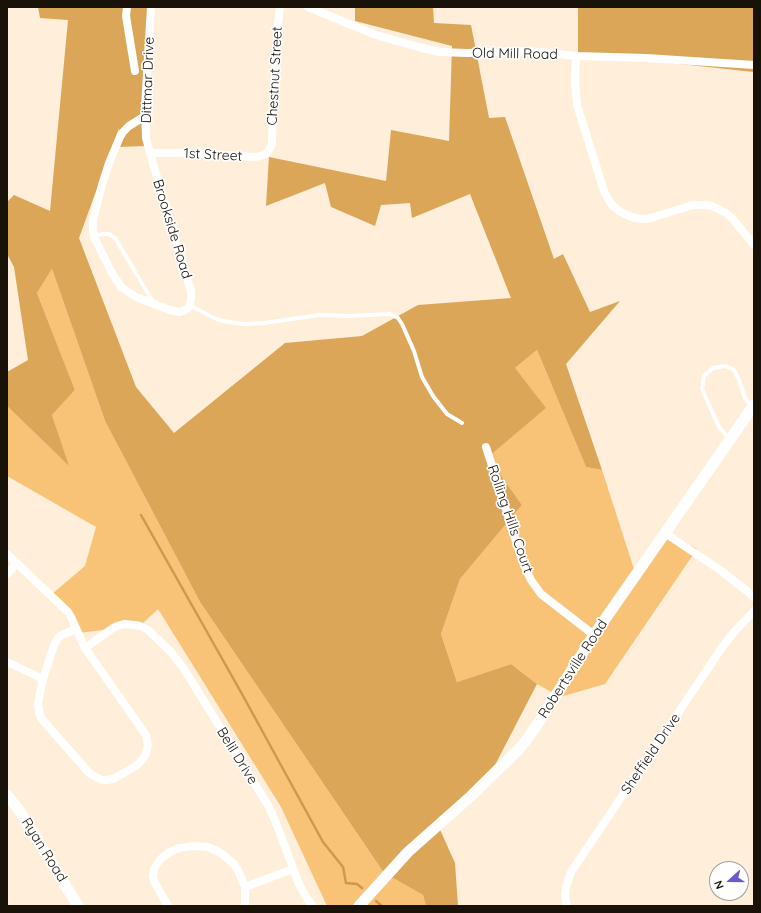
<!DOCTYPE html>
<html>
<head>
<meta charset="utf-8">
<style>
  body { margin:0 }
  #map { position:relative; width:761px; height:913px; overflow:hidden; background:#feeeda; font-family:Quicksand,sans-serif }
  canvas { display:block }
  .frame { position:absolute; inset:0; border:8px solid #181209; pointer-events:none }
  .north { position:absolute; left:709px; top:861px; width:40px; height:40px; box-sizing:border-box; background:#fefefe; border:1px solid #a2a09c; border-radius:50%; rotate:249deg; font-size:11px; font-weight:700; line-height:16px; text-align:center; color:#181209 }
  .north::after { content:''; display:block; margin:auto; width:14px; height:18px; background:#6958d1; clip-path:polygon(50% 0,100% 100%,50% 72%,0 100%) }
</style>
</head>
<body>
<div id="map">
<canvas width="761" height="913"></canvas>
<div class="frame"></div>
<div class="north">N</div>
</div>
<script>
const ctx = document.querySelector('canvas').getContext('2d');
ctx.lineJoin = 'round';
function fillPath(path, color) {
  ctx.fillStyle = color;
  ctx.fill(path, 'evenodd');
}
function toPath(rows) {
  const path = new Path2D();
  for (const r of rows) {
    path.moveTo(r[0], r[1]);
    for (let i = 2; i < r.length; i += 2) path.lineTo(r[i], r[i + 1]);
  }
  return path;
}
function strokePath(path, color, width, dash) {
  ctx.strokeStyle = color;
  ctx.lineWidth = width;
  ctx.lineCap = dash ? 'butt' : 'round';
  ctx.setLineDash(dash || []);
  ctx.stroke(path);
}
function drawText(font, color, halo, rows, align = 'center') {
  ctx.font = font + ' Quicksand,sans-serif';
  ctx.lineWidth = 3.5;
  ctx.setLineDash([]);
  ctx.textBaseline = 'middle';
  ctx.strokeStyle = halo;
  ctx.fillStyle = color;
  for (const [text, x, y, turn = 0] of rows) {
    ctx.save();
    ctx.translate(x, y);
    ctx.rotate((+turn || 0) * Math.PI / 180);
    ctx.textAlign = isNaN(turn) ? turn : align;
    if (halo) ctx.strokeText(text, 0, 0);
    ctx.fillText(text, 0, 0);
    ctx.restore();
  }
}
const green = toPath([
  [52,269,105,421,200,602,384,873,423,895,426,906,327,906,281,807,158,609,141,625,79,633,52,594,85,566,96,527,7,476,7,406,68,465,52,415,75,390,37,293],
  [537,350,586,467,602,470,634,569,663,529,697,549,605,684,560,697,537,684,511,664,457,682,441,634,460,579,522,505,488,457,515,368]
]);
const forest = toPath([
  [38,7,151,7,146,146,117,147,119,128,79,238,136,387,174,433,285,343,362,336,418,305,511,298,470,194,412,218,410,203,381,205,375,226,331,207,325,183,266,206,269,157,386,181,391,130,449,141,452,46,355,21,355,7,433,7,434,23,471,25,489,118,505,117,554,259,563,254,590,312,620,301,566,364,602,470,586,467,537,350,515,368,546,408,488,457,522,505,460,579,441,634,457,682,511,664,537,684,495,765,437,823,455,863,458,906,426,906,423,895,384,873,200,602,105,421,52,269,37,293,75,390,52,415,69,466,7,406,7,372,28,360,14,267,7,254,7,202,14,195,50,211,68,20,40,18],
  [578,7,754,7,754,72,578,53]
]);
const stream = toPath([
  [141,515,242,694,323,842,343,867,346,883,357,884,362,888],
  [376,901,382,906]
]);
const service = toPath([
  [94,237,102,234,109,234,115,238,153,302],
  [190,305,208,315,219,320,229,322,244,324,264,323,320,315,348,316,390,314,398,318,402,324,414,351,422,377,433,396,447,414,462,423],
  [730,439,719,427,702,389,704,376,713,368,726,366,734,370,739,380,745,398,752,407]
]);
const minor = toPath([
  [127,7,126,16,135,71],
  [308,7,376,35,422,48,440,52,467,53,522,51,541,52,576,56,646,58,754,65],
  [576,56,575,82,577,105,604,191,607,197,612,205,619,211,627,215,635,218,644,219,651,218,693,205,706,205,712,206,726,213,732,218,754,245],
  [145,116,129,126,123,132,120,137,109,163,102,185,93,221,93,229,94,237,112,273,121,287,136,297,154,304,170,310,179,312,183,311,188,308,190,305,191,298,191,291,154,167,146,138,145,107,151,7],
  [150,153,189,153,256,157,263,155,267,153,272,145,272,140,277,32,280,7],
  [486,447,522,560,531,580,541,594,594,635],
  [665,533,720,570,747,591,754,598],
  [7,554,68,612,71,617,85,648,146,735,148,746,146,753,144,757,140,762,136,766,113,779,107,780,102,780,96,777,89,773,41,718,39,712,38,703,43,679,54,645,58,638,62,635,76,629],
  [7,574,17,563],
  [85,648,113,628,117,626,124,624,135,625,140,626,148,630,171,652,184,669,269,807,276,823,299,884,308,900,313,906],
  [7,662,43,679],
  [245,887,293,869],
  [168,906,155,883,153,876,154,869,157,864,162,858,170,852,179,848,194,846,208,847,217,851,222,854,234,864,239,872,245,887,245,906],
  [567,906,565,897,566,887,571,872,721,649,734,632,754,611]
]);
const tertiary = toPath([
  [7,795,19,810,78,906],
  [359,906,408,852,471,796,521,747,537,725,594,635,754,405]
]);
const streetNames = [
  ["Old Mill Road",515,54,1],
  ["Chestnut Street",275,76,-87],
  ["Dittmar Drive",148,80,-88],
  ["1st Street",213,155,3],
  ["Brookside Road",172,229,73],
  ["Rolling Hills Court",510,519,71],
  ["Robertsville Road",573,669,-57],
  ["Sheffield Drive",651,754,-56],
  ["Belil Drive",237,756,58],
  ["Ryan Road",44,850,58]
];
fillPath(green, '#f9c377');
fillPath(forest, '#dba658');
strokePath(stream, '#cd994b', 2.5);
strokePath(service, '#fff', 4);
strokePath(minor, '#fff', 8);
strokePath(tertiary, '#fff', 11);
drawText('14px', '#181209', '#fefefe', streetNames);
</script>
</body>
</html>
